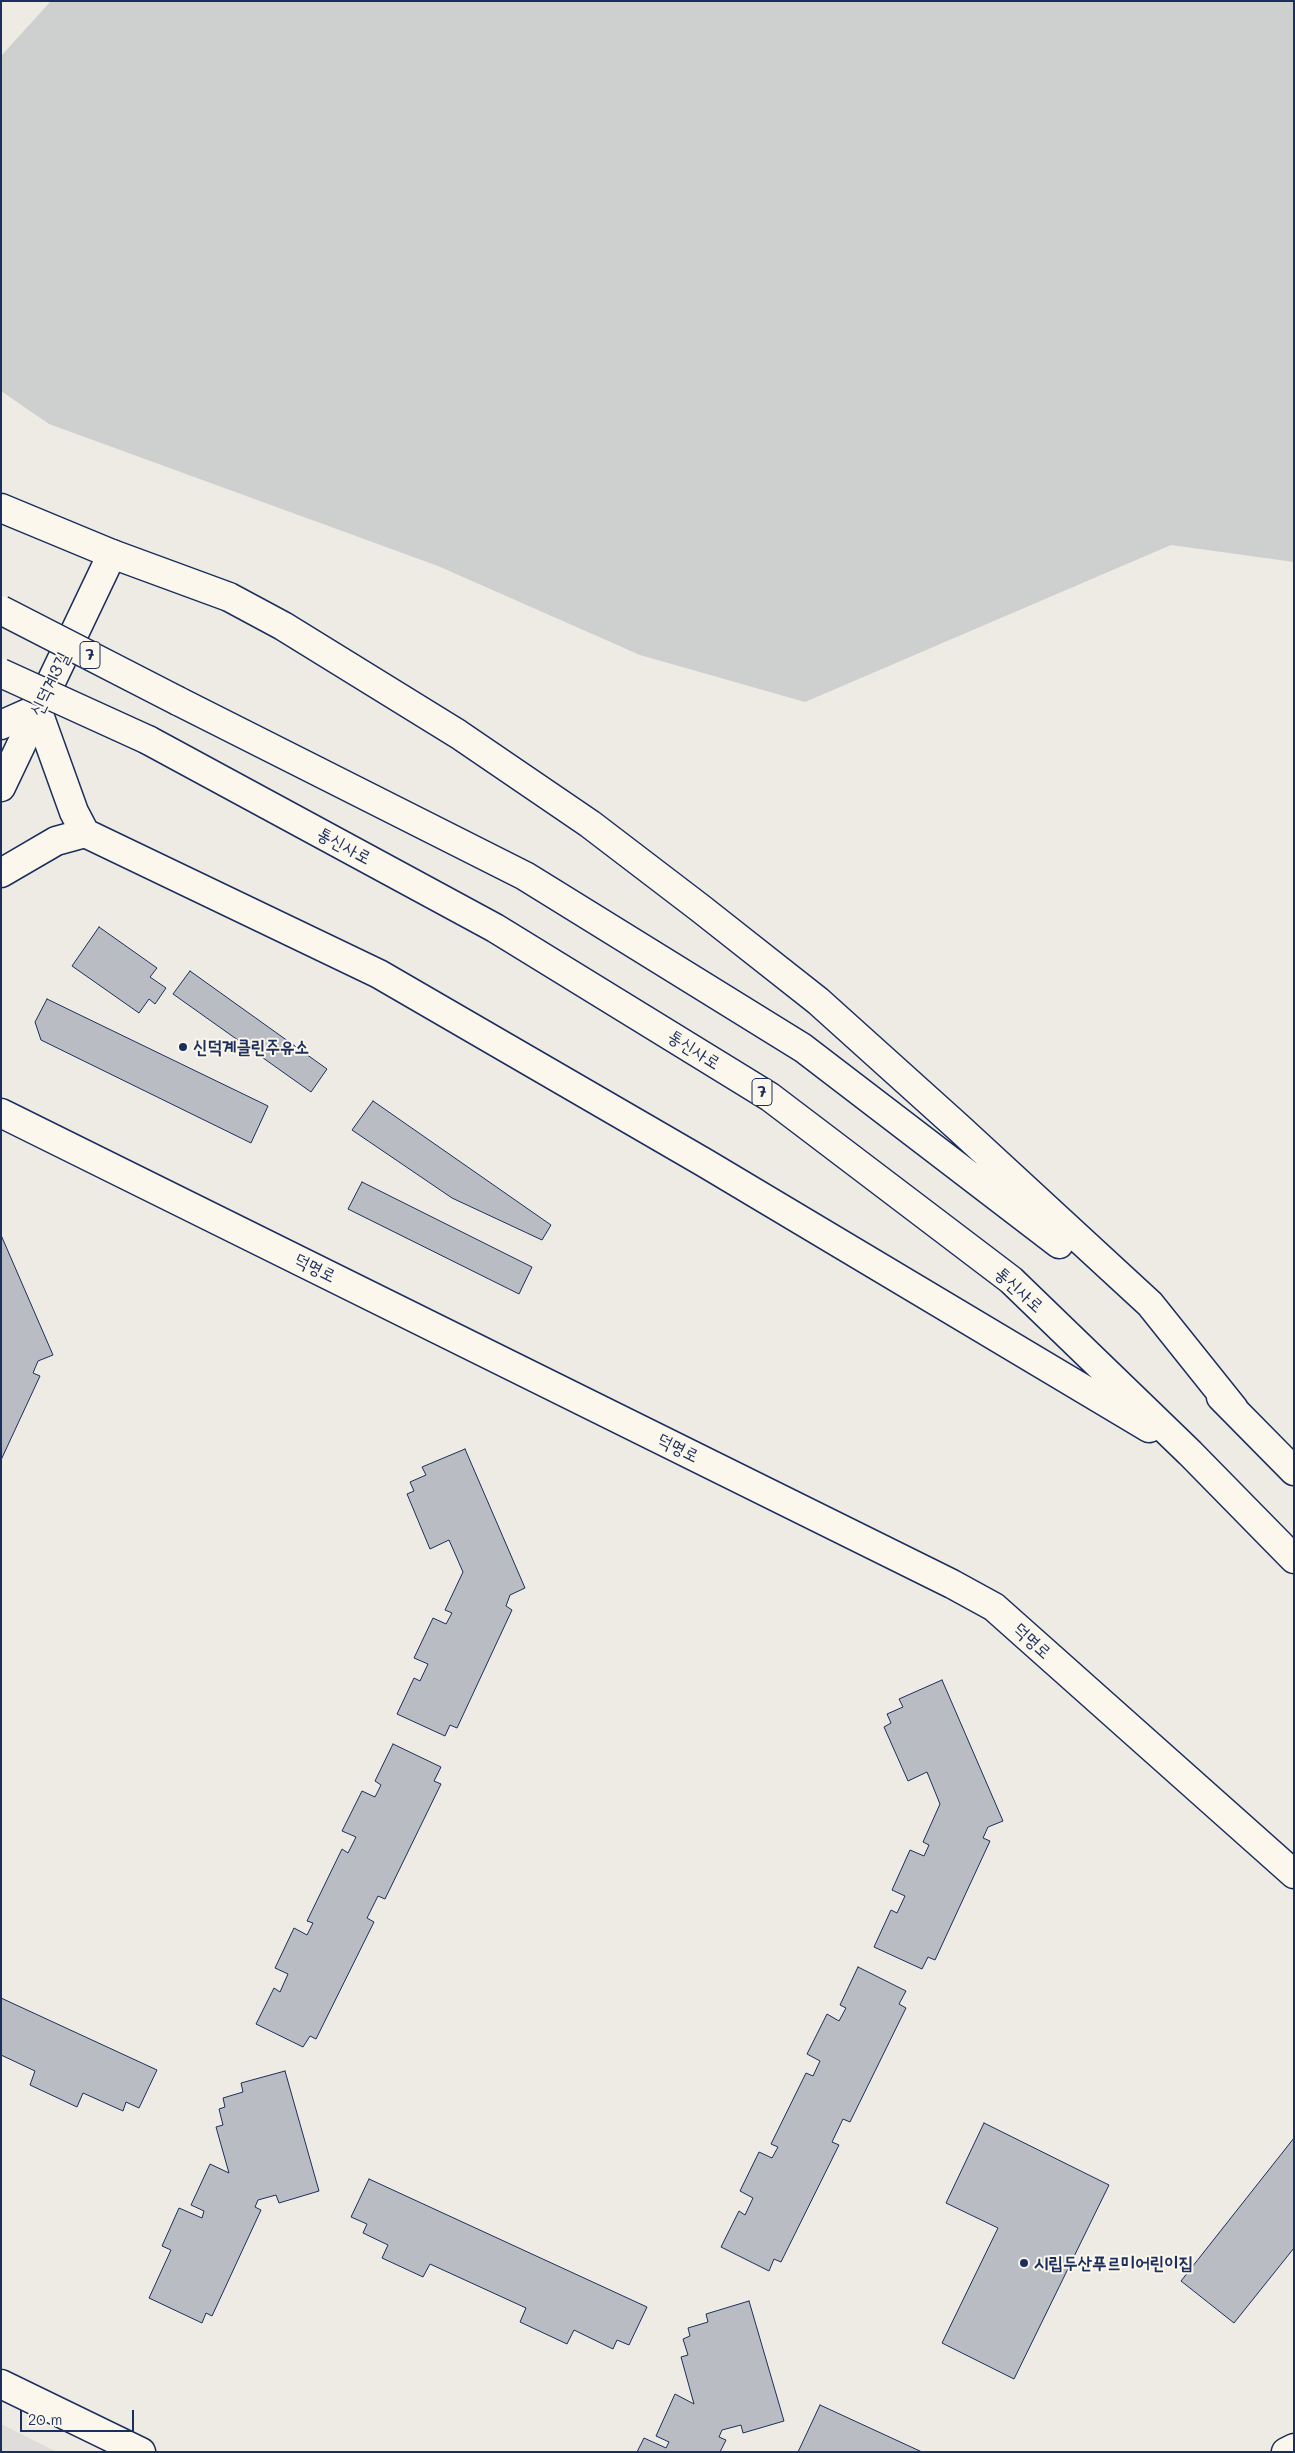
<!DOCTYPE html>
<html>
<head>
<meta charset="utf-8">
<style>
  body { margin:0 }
  #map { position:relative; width:1295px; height:2453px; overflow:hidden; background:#eeebe4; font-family:Mali,sans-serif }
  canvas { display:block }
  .frame { position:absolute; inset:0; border:2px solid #1b2f5e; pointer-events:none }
  .scale { position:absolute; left:20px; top:2410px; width:114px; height:22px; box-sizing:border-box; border:2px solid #1b2f5e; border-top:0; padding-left:6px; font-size:15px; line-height:18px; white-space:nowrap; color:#1b2f5e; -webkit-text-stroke:4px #fbf7ec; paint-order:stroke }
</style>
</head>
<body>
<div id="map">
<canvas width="1295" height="2453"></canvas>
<div class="frame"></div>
<div class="scale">20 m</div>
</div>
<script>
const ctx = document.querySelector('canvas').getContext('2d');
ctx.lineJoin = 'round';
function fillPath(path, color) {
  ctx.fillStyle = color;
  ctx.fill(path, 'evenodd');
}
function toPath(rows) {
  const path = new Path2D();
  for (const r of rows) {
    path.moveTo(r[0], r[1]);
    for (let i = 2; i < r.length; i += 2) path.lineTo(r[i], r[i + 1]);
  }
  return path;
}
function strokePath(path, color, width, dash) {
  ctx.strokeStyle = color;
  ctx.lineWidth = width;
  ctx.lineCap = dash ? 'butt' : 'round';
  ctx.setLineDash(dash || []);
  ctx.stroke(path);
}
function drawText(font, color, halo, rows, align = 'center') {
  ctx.font = font + ' Mali,"Poor Story",sans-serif';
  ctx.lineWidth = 4;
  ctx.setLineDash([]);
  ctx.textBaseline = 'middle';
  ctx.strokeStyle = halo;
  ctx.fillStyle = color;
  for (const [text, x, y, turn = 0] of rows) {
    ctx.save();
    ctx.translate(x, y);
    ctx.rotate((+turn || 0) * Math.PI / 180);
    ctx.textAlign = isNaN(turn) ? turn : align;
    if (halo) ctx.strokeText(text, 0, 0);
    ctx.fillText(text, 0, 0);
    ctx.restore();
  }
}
const built = toPath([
  [1,2423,1,2424,57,2452,1,2452]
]);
const green = toPath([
  [51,1,1294,1,1294,562,1171,545,805,702,640,655,438,566,49,424,1,391,1,56]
]);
const building = toPath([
  [99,927,157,968,150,977,166,988,155,1004,149,999,139,1013,72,966,99,927],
  [190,971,327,1069,311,1092,173,994,190,971],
  [47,999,268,1106,251,1143,41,1040,35,1022,47,999],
  [373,1101,551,1225,542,1240,452,1198,352,1130,373,1101],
  [362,1182,532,1267,519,1294,348,1209,362,1182],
  [1,1235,53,1355,38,1361,33,1373,40,1376,1,1460,1,1235],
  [465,1449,525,1588,510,1595,506,1606,512,1610,457,1728,450,1725,445,1736,397,1714,414,1678,420,1681,428,1664,414,1658,433,1618,446,1624,452,1613,445,1610,463,1572,449,1540,430,1549,407,1494,414,1491,410,1482,426,1475,422,1467,465,1449],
  [942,1680,1003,1821,988,1827,983,1838,990,1841,935,1960,928,1957,922,1969,874,1947,891,1910,897,1913,905,1896,892,1890,910,1850,924,1856,929,1845,923,1842,940,1804,927,1772,908,1781,884,1727,891,1723,887,1714,903,1707,899,1699,942,1680],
  [393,1744,441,1767,434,1781,441,1784,385,1899,378,1896,367,1918,374,1922,316,2039,310,2036,303,2047,256,2024,274,1988,280,1992,288,1974,275,1968,294,1928,307,1935,313,1923,307,1921,342,1849,348,1853,356,1837,342,1831,362,1791,375,1797,381,1785,375,1781,393,1744],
  [858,1967,906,1991,899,2004,906,2008,850,2122,843,2119,832,2142,839,2145,781,2262,774,2259,769,2271,721,2247,739,2211,745,2215,753,2198,740,2191,759,2152,772,2158,778,2147,771,2144,806,2073,813,2076,820,2061,807,2054,827,2014,839,2021,846,2008,840,2005,858,1967],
  [1,1998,157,2070,139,2108,126,2102,123,2111,83,2093,77,2107,30,2085,35,2071,1,2055,1,1998],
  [285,2071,319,2191,279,2203,276,2195,258,2200,255,2207,261,2210,212,2316,206,2313,202,2323,149,2298,171,2250,162,2246,179,2208,202,2218,204,2211,191,2205,210,2164,229,2173,216,2127,223,2125,219,2109,225,2107,223,2098,243,2092,241,2083,285,2071],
  [984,2123,1109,2185,1014,2379,942,2343,998,2228,946,2203,984,2123],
  [1294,2138,1294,2248,1234,2323,1181,2281,1294,2138],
  [369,2179,647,2307,629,2345,617,2340,613,2349,574,2330,567,2344,520,2322,526,2308,430,2264,423,2277,382,2258,388,2245,363,2233,367,2224,351,2217,369,2179],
  [749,2301,784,2421,743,2433,741,2425,722,2430,719,2437,726,2440,720,2452,637,2452,644,2438,666,2448,669,2442,656,2436,675,2394,694,2404,681,2357,688,2355,683,2339,690,2336,688,2328,708,2322,706,2314,749,2301],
  [820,2405,922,2452,798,2452,820,2405]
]);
const minor = toPath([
  [1,787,112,554],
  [1,1113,952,1584,994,1607,1294,1874],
  [1,2384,141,2452],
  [1286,2452,1294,2448]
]);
const highway = toPath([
  [1,508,112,554,229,597,283,626,458,734,590,824,700,908,818,1001,958,1127,1150,1304,1234,1409],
  [178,701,525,876,803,1048,1059,1244],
  [1,725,37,709,74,812,85,833],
  [148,740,495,928,770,1097,1011,1280,1190,1453,1294,1559],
  [1,873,56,841,85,833,379,974,705,1163,1149,1428],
  [1221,1397,1294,1471]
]);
const highwayBridge = toPath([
  [1,610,178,701],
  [1,673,148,740]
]);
const markers = [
  [183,1047,5,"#1b2f5e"],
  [1024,2263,5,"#1b2f5e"]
];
const shields = [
  [90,655,20],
  [762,1092,20]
];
const shieldNames = [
  ["7",90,655],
  ["7",762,1092]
];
const streetNames = [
  ["신덕계3길",50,684,-64],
  ["통신사로",344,846,28],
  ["통신사로",694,1050,32],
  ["덕명로",315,1268,26],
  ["통신사로",1019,1290,42],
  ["덕명로",678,1448,26],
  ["덕명로",1032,1641,42]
];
const poiNames = [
  ["신덕계클린주유소",193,1047],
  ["시립두산푸르미어린이집",1034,2263]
];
fillPath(built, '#deddda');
fillPath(green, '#cecfcf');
fillPath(building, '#b9bcc3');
strokePath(building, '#1b2f5e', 1);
strokePath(minor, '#1b2f5e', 31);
strokePath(highway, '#1b2f5e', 31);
strokePath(minor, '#fbf7ec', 28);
strokePath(highway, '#fbf7ec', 28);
strokePath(highwayBridge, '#1b2f5e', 31, []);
strokePath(highwayBridge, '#fbf7ec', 28);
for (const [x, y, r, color] of markers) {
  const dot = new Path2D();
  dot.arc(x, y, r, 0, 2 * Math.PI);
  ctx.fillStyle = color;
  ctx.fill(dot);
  strokePath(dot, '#fbf7ec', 2);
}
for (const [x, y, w] of shields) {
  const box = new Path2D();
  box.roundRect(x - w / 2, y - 13.5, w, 27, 4);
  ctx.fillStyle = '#fbf7ec';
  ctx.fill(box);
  strokePath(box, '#1b2f5e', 1);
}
drawText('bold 16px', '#1b2f5e', null, shieldNames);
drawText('18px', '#1b2f5e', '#fbf7ec', streetNames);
drawText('bold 18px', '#1b2f5e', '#fbf7ec', poiNames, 'left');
</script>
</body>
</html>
